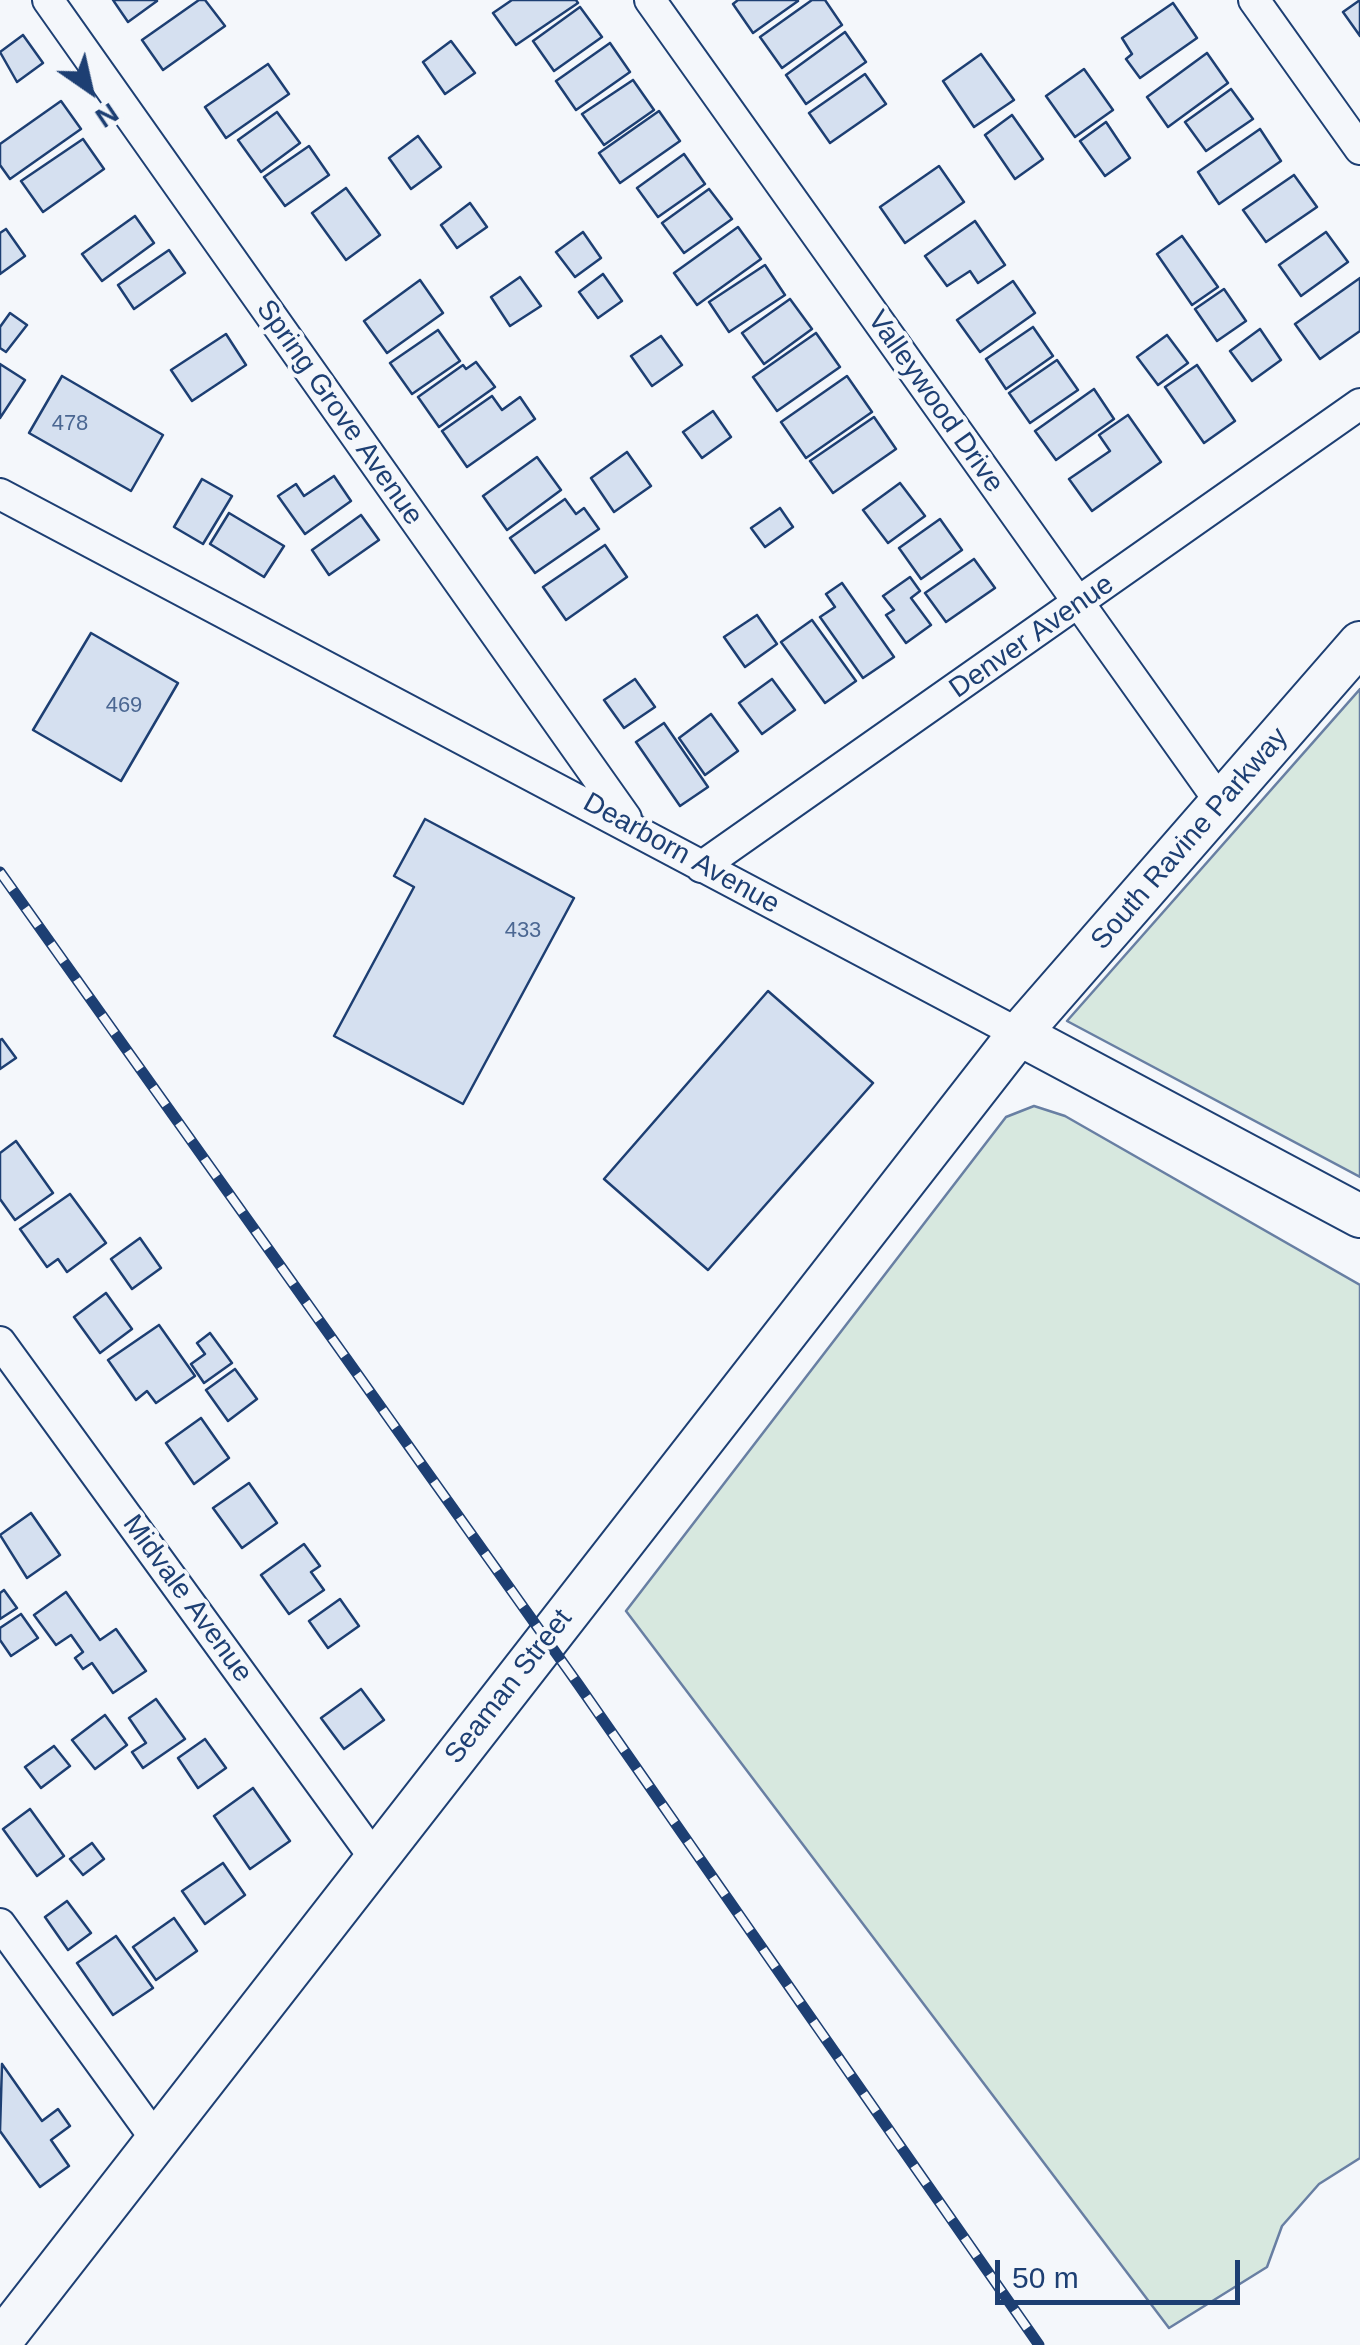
<!DOCTYPE html>
<html>
<head>
<meta charset="utf-8">
<style>
  body { margin:0 }
  #map { position:relative; width:1360px; height:2345px; overflow:hidden; background:#f4f7fb; font-family:Helvetica,sans-serif }
  canvas { display:block }
  .north { position:absolute; left:40px; top:40px; width:100px; height:100px; -webkit-text-stroke:8px #f4f7fb; paint-order:stroke; rotate:146deg; font-size:28px; font-weight:700; line-height:40px; text-align:center; color:#1d3f73 }
  .north::after { content:''; display:block; margin:auto; width:35px; height:45px; background:#1d3f73; clip-path:polygon(50% 0,100% 100%,50% 72%,0 100%) }
  .scale { position:absolute; left:995px; top:2260px; width:245px; height:45px; box-sizing:border-box; border:5px solid #1d3f73; border-top:0; padding-left:12px; font-size:30px; line-height:35px; white-space:nowrap; color:#1d3f73; -webkit-text-stroke:8px #f4f7fb; paint-order:stroke }
</style>
</head>
<body>
<div id="map">
<canvas width="1360" height="2345"></canvas>
<div class="north">N</div>
<div class="scale">50 m</div>
</div>
<script>
const ctx = document.querySelector('canvas').getContext('2d');
ctx.lineJoin = 'round';
function fillPath(path, color) {
  ctx.fillStyle = color;
  ctx.fill(path, 'evenodd');
}
function toPath(rows) {
  const path = new Path2D();
  for (const r of rows) {
    path.moveTo(r[0], r[1]);
    for (let i = 2; i < r.length; i += 2) path.lineTo(r[i], r[i + 1]);
  }
  return path;
}
function strokePath(path, color, width, dash) {
  ctx.strokeStyle = color;
  ctx.lineWidth = width;
  ctx.lineCap = dash ? 'butt' : 'round';
  ctx.setLineDash(dash || []);
  ctx.stroke(path);
}
function drawText(font, color, halo, rows, align = 'center') {
  ctx.font = font + ' Helvetica,sans-serif';
  ctx.lineWidth = 8;
  ctx.setLineDash([]);
  ctx.textBaseline = 'middle';
  ctx.strokeStyle = halo;
  ctx.fillStyle = color;
  for (const [text, x, y, turn = 0] of rows) {
    ctx.save();
    ctx.translate(x, y);
    ctx.rotate((+turn || 0) * Math.PI / 180);
    ctx.textAlign = isNaN(turn) ? turn : align;
    if (halo) ctx.strokeText(text, 0, 0);
    ctx.fillText(text, 0, 0);
    ctx.restore();
  }
}
const green = toPath([
  [1360,689,1360,1177,1067,1021,1360,689],
  [1034,1106,1065,1116,1360,1285,1360,2158,1319,2184,1282,2226,1267,2267,1169,2328,626,1611,1006,1117,1034,1106]
]);
const building = toPath([
  [113,0,156,0,157,1,128,22,113,0],
  [199,0,205,0,225,26,163,70,142,40,199,0],
  [512,0,576,0,578,3,516,45,493,13,512,0],
  [738,0,797,0,798,1,753,33,733,4,738,0],
  [812,0,825,0,842,25,782,68,760,37,812,0],
  [1360,0,1360,36,1343,12,1360,0],
  [1173,3,1197,38,1140,78,1126,59,1132,54,1122,38,1173,3],
  [580,7,602,37,554,71,533,41,580,7],
  [845,32,866,62,806,104,786,75,845,32],
  [23,35,43,63,17,82,0,52,23,35],
  [451,41,475,73,445,94,423,62,451,41],
  [610,43,630,72,576,110,556,81,610,43],
  [1207,53,1228,83,1168,127,1147,97,1207,53],
  [981,54,1014,100,974,127,943,81,981,54],
  [268,64,289,94,226,138,205,107,268,64],
  [1084,69,1113,110,1075,137,1046,96,1084,69],
  [865,74,886,104,830,143,809,113,865,74],
  [633,80,654,110,604,145,582,114,633,80],
  [1231,89,1253,119,1206,151,1185,122,1231,89],
  [61,101,81,129,10,179,0,165,0,144,61,101],
  [659,111,680,141,620,183,599,153,659,111],
  [277,112,300,143,261,172,238,140,277,112],
  [1012,115,1043,159,1015,179,985,135,1012,115],
  [1106,122,1130,158,1105,176,1080,141,1106,122],
  [1260,129,1281,161,1219,204,1198,172,1260,129],
  [418,136,441,167,411,189,389,158,418,136],
  [83,139,104,169,43,212,21,181,83,139],
  [309,146,329,175,285,206,264,177,309,146],
  [684,154,705,184,658,217,637,188,684,154],
  [939,166,964,202,905,243,880,207,939,166],
  [1294,175,1317,207,1266,242,1243,210,1294,175],
  [346,188,380,235,346,260,312,213,346,188],
  [709,189,732,219,684,253,662,223,709,189],
  [470,203,487,227,457,248,441,225,470,203],
  [135,216,154,243,102,281,82,254,135,216],
  [975,221,1005,265,978,283,970,271,947,286,925,256,975,221],
  [738,227,761,259,697,305,674,273,738,227],
  [6,229,25,256,0,274,0,233,6,229],
  [583,232,601,258,575,277,556,252,583,232],
  [1326,232,1348,262,1301,296,1279,265,1326,232],
  [1182,236,1218,287,1192,305,1157,254,1182,236],
  [169,250,185,273,134,309,118,285,169,250],
  [765,265,785,295,729,332,709,302,765,265],
  [603,274,622,301,598,318,579,292,603,274],
  [520,277,541,306,510,326,491,297,520,277],
  [1360,278,1360,331,1320,359,1295,324,1360,278],
  [420,280,443,313,387,353,364,321,420,280],
  [1013,281,1035,313,980,352,957,320,1013,281],
  [1224,289,1246,321,1217,341,1195,309,1224,289],
  [790,299,812,329,764,364,742,333,790,299],
  [10,313,27,325,6,352,0,348,0,327,10,313],
  [1033,327,1053,356,1006,389,986,359,1033,327],
  [1260,329,1281,360,1252,381,1230,351,1260,329],
  [438,330,460,361,412,394,390,363,438,330],
  [816,333,840,367,777,411,753,377,816,333],
  [226,334,246,365,192,401,171,370,226,334],
  [1167,335,1188,363,1158,385,1137,357,1167,335],
  [661,336,682,365,652,386,631,356,661,336],
  [1057,360,1078,390,1030,423,1009,393,1057,360],
  [476,362,495,387,439,427,418,397,463,365,466,369,476,362],
  [0,364,25,380,0,418,0,364],
  [1197,365,1235,421,1204,443,1165,387,1197,365],
  [62,376,163,435,131,491,29,433,62,376],
  [847,376,872,412,806,458,781,422,847,376],
  [1094,389,1114,419,1056,460,1035,431,1094,389],
  [492,396,502,410,520,397,535,419,467,467,442,431,492,396],
  [713,411,731,437,702,458,683,432,713,411],
  [1128,415,1161,462,1092,511,1069,479,1110,451,1099,435,1128,415],
  [874,417,896,449,833,493,810,461,874,417],
  [627,452,651,486,614,512,591,478,627,452],
  [537,457,561,490,507,530,483,496,537,457],
  [334,476,351,501,305,534,278,496,296,484,304,496,334,476],
  [202,479,232,496,203,544,174,527,202,479],
  [900,483,925,516,888,543,863,510,900,483],
  [565,499,576,514,584,508,599,529,535,573,510,538,565,499],
  [780,508,793,527,765,547,751,528,780,508],
  [229,513,284,546,264,577,210,544,229,513],
  [361,515,379,540,329,575,312,550,361,515],
  [940,519,962,550,921,579,899,548,940,519],
  [605,545,627,577,566,620,543,587,605,545],
  [974,559,995,588,946,622,925,593,974,559],
  [910,577,920,591,911,598,931,625,906,643,886,615,894,610,883,596,910,577],
  [842,583,894,657,863,678,820,617,835,607,826,594,842,583],
  [757,615,777,644,745,667,724,637,757,615],
  [812,620,856,681,825,703,781,642,812,620],
  [91,633,178,683,121,781,33,730,91,633],
  [635,679,655,707,624,728,604,700,635,679],
  [772,679,795,710,762,734,739,703,772,679],
  [711,714,738,751,705,775,679,738,711,714],
  [664,723,708,787,680,806,636,742,664,723],
  [425,819,574,898,463,1104,334,1036,414,887,394,876,425,819],
  [768,991,873,1083,708,1270,604,1179,768,991],
  [2,1039,16,1058,0,1069,0,1040,2,1039],
  [16,1141,53,1193,15,1220,0,1199,0,1153,16,1141],
  [70,1194,106,1243,67,1272,58,1259,47,1267,20,1229,70,1194],
  [140,1238,161,1268,132,1289,111,1259,140,1238],
  [106,1293,132,1329,100,1353,74,1317,106,1293],
  [159,1325,195,1376,156,1403,147,1391,136,1400,108,1360,159,1325],
  [210,1333,232,1363,204,1383,191,1364,205,1354,197,1343,210,1333],
  [235,1369,257,1399,228,1421,206,1390,235,1369],
  [201,1418,229,1458,194,1484,166,1443,201,1418],
  [249,1483,277,1523,242,1548,213,1508,249,1483],
  [31,1513,60,1555,27,1578,0,1535,31,1513],
  [304,1544,320,1566,311,1572,324,1590,289,1614,261,1575,304,1544],
  [4,1590,17,1608,0,1619,0,1593,4,1590],
  [66,1592,100,1640,116,1629,146,1671,113,1693,92,1663,83,1669,75,1658,83,1652,71,1635,56,1645,34,1615,66,1592],
  [340,1599,359,1626,328,1648,309,1621,340,1599],
  [21,1614,38,1638,11,1656,0,1640,0,1628,21,1614],
  [361,1689,384,1720,344,1749,321,1718,361,1689],
  [156,1699,185,1739,143,1768,132,1752,146,1743,129,1718,156,1699],
  [105,1715,127,1745,95,1769,72,1740,105,1715],
  [205,1739,226,1768,198,1788,178,1758,205,1739],
  [54,1746,70,1766,41,1788,25,1767,54,1746],
  [253,1788,290,1841,250,1869,214,1816,253,1788],
  [30,1809,64,1856,37,1876,3,1829,30,1809],
  [92,1843,104,1859,83,1875,70,1859,92,1843],
  [223,1863,245,1895,205,1924,182,1891,223,1863],
  [67,1901,91,1933,68,1950,45,1917,67,1901],
  [174,1918,197,1951,156,1980,133,1947,174,1918],
  [116,1936,153,1988,113,2015,77,1963,116,1936],
  [2,2064,42,2121,58,2109,70,2126,51,2140,69,2166,40,2187,0,2131,2,2064]
]);
const street = toPath([
  [48,0,626,818],
  [650,0,1221,803],
  [1254,0,1360,149],
  [0,494,1019,1034],
  [701,867,1360,404],
  [0,1342,374,1857],
  [0,1924,158,2142]
]);
const secondary = toPath([
  [1019,1034,1360,1216],
  [0,2342,1019,1034,1360,643]
]);
const rail = toPath([
  [0,872,578,1684,1039,2345]
]);
const numberNames = [
  ["478",70,424],
  ["469",124,706],
  ["433",523,931]
];
const streetNames = [
  ["Valleywood Drive",935,402,55],
  ["Spring Grove Avenue",339,413,55],
  ["Denver Avenue",1032,637,-35],
  ["South Ravine Parkway",1190,839,-49],
  ["Dearborn Avenue",681,854,29],
  ["Midvale Avenue",187,1599,54],
  ["Seaman Street",509,1687,-52]
];
fillPath(green, '#d7e8df');
strokePath(green, '#687fa3', 2.5);
fillPath(building, '#d5e0f0');
strokePath(building, '#1d3f73', 2.5);
strokePath(street, '#1d3f73', 34);
strokePath(secondary, '#1d3f73', 46);
strokePath(street, '#f4f7fb', 30);
strokePath(secondary, '#f4f7fb', 42);
strokePath(rail, '#1d3f73', 11);
strokePath(rail, '#f4f7fb', 8, [22]);
drawText('22px', '#4b6792', null, numberNames);
drawText('28px', '#1d3f73', '#f4f7fb', streetNames);
</script>
</body>
</html>
